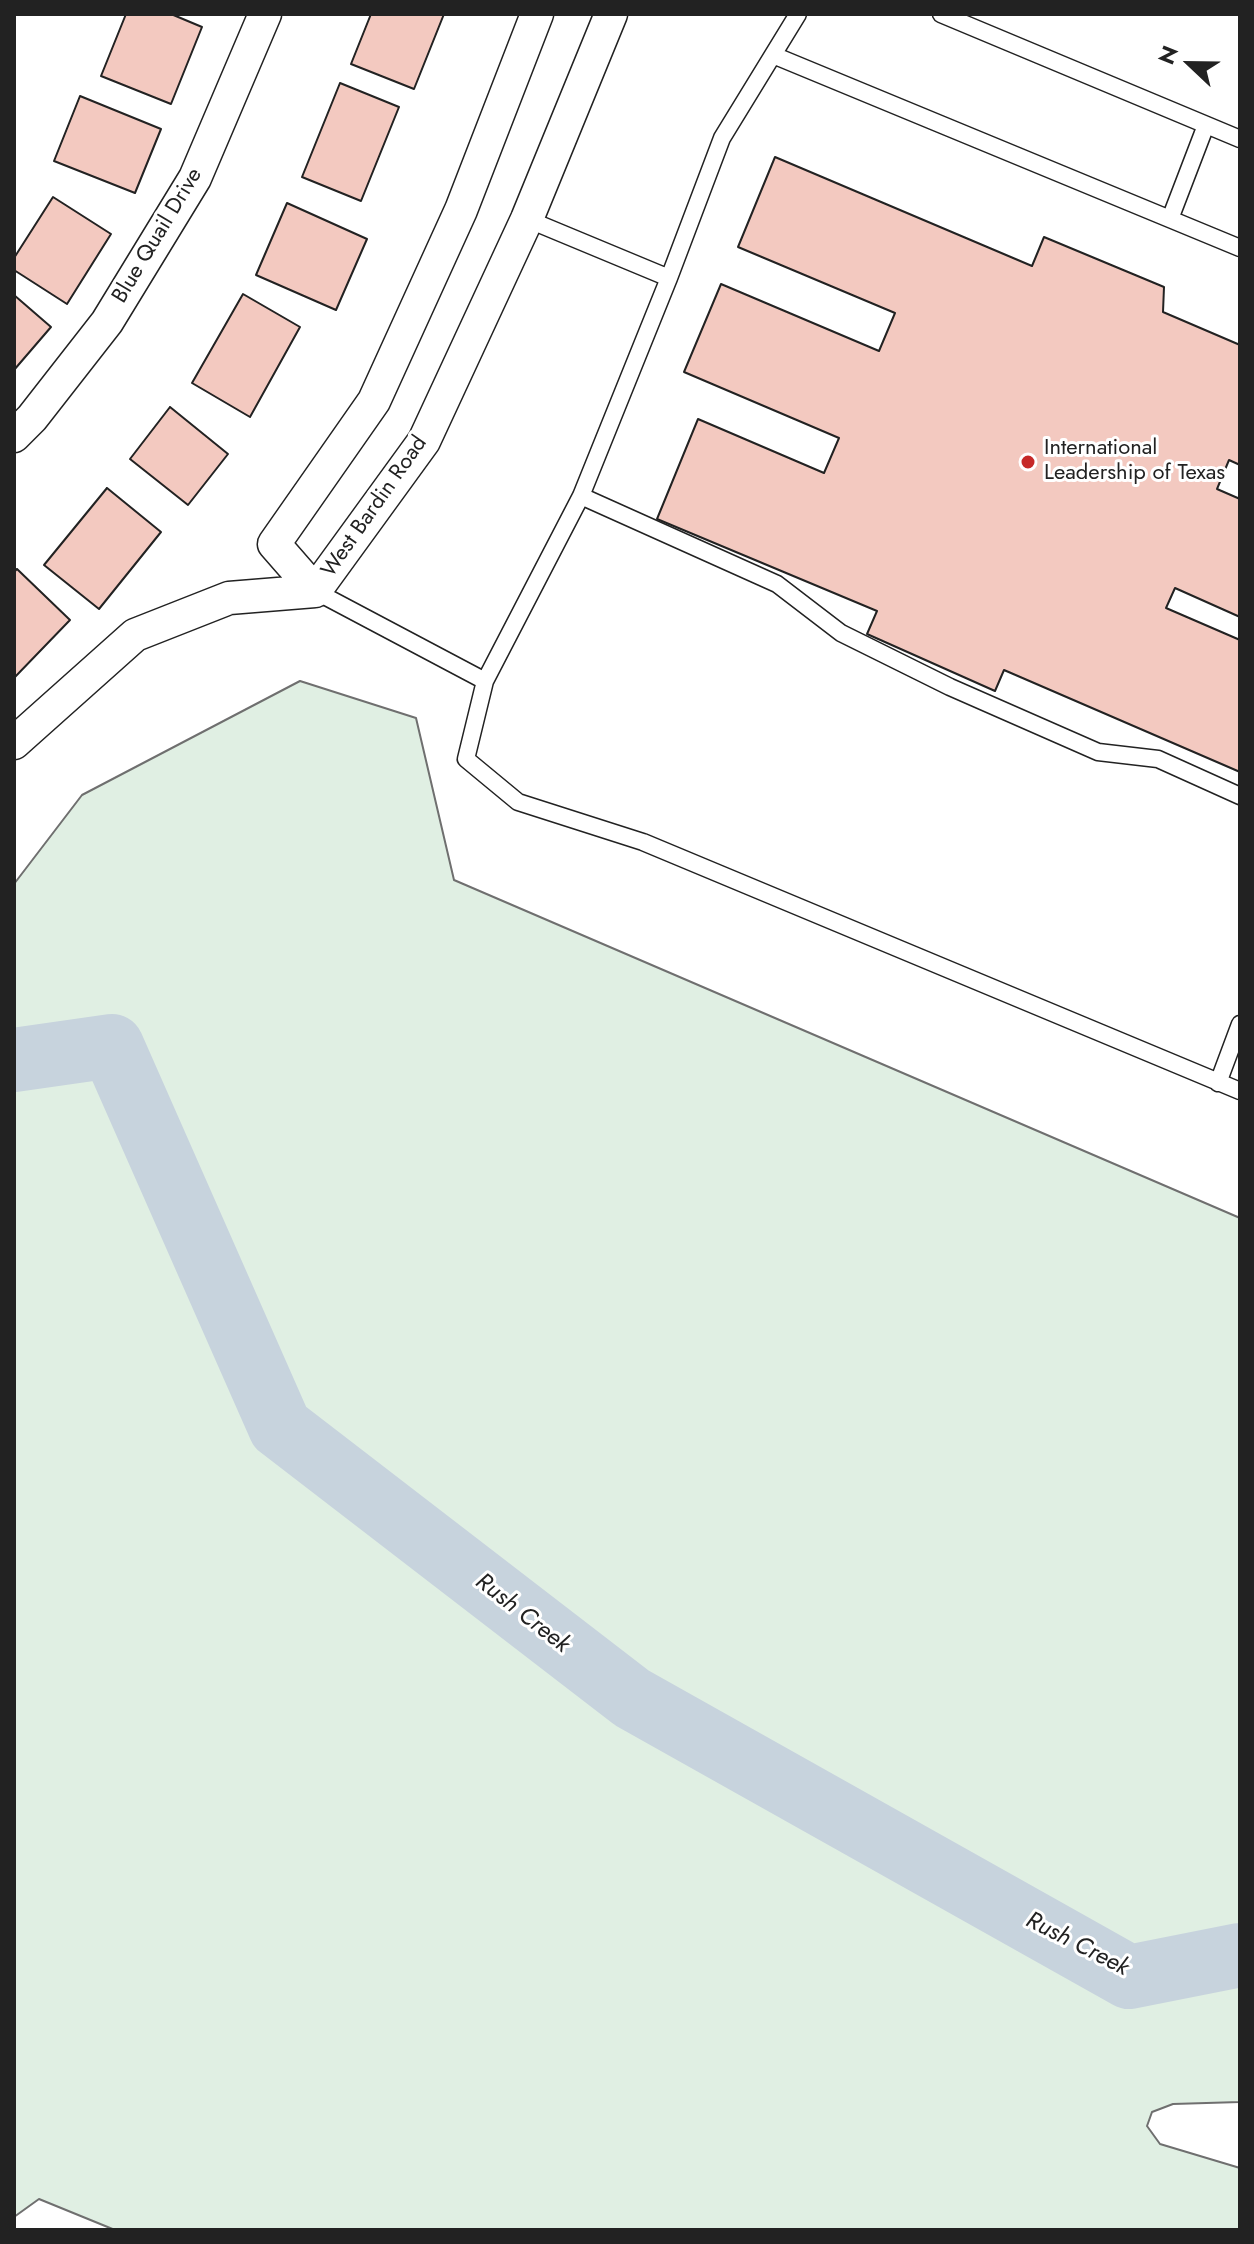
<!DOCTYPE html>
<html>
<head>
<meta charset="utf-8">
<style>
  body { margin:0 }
  #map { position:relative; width:1254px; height:2244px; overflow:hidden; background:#fff; font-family:Jost,sans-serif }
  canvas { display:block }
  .frame { position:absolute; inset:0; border:16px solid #222; pointer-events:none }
  .north { position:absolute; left:1150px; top:24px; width:80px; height:80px; -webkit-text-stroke:6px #fff; paint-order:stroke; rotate:292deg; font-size:22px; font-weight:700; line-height:32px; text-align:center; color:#222 }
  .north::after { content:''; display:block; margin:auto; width:28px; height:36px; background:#222; clip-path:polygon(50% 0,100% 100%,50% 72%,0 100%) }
</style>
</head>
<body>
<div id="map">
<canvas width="1254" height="2244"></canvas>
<div class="frame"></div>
<div class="north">N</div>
</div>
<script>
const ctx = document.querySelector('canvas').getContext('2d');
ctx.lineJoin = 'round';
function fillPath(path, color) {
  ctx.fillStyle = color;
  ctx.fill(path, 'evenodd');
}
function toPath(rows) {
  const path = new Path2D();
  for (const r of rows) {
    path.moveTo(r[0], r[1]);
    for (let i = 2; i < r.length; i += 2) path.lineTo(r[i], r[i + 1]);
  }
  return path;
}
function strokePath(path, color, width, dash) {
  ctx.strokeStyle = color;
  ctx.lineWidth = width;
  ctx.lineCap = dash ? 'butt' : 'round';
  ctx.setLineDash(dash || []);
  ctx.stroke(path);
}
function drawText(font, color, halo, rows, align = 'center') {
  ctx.font = font + ' Jost,sans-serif';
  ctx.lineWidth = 6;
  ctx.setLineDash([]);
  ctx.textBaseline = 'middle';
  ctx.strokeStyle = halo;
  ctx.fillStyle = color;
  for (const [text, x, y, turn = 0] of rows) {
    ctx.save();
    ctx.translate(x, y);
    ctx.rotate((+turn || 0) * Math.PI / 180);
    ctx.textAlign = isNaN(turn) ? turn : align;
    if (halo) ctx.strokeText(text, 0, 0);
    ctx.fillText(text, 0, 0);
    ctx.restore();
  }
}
const green = toPath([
  [300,681,416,718,454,880,1240,1218,1240,2102,1173,2104,1152,2112,1147,2126,1160,2144,1240,2168,1240,2230,115,2230,39,2199,14,2217,14,884,82,795,300,681]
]);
const river = toPath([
  [14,1060,112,1046,280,1427,632,1698,1129,1977,1240,1955]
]);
const building = toPath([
  [126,14,171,14,202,27,171,104,101,76,126,14],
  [371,14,444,14,414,89,351,64,371,14],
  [340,83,399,107,361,201,302,177,340,83],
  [80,96,161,129,135,193,54,161,80,96],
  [775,157,1032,266,1044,237,1164,287,1163,312,1240,345,1240,465,1229,460,1217,489,1240,499,1240,617,1175,588,1166,608,1240,640,1240,772,1004,670,995,691,867,634,877,611,657,519,698,419,824,473,839,438,684,372,721,284,879,351,895,313,738,247,775,157],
  [53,197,111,234,67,304,14,270,14,258,53,197],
  [287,203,367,239,336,310,256,275,287,203],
  [243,294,300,327,250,417,192,383,243,294],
  [14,295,51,327,14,370,14,295],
  [170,407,228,454,188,505,130,459,170,407],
  [107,488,161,532,99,609,44,565,107,488],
  [17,569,70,620,14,678,14,572,17,569]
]);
const lane = toPath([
  [941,14,1240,139],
  [773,55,1240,248],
  [527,219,669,278],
  [1170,219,1206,125],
  [581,496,777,584,841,633,950,687,1098,752,1158,759,1240,796],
  [315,591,485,681,581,496,669,278,722,138,798,14],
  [485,681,466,759,518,802,643,842,1240,1091],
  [1218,1083,1240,1024]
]);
const street = toPath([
  [14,436,32,418,107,322,195,178,265,14],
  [315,591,274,544,374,401,461,210,537,14],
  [14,743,135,635,229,598,315,591,424,441,527,219,611,14]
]);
const markers = [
  [1028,462,8,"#c62828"]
];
const streetNames = [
  ["Blue Quail Drive",158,236,-59],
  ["West Bardin Road",375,507,-55]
];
const poiNames = [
  ["International",1044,449],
  ["Leadership of Texas",1044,474]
];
const waterNames = [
  ["Rush Creek",522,1614,38],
  ["Rush Creek",1077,1945,27]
];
fillPath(green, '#e0efe3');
strokePath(green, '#6f6f6f', 2);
strokePath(river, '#c7d3dd', 64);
fillPath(building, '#f3c9c0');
strokePath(building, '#222', 2);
strokePath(lane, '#222', 19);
strokePath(street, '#222', 35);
strokePath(lane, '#fff', 16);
strokePath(street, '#fff', 32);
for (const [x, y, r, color] of markers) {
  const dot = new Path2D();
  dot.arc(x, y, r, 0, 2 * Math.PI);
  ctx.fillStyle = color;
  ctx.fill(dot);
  strokePath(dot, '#fff', 3);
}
drawText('22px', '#222', '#fff', streetNames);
drawText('22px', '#222', '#fff', poiNames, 'left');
drawText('italic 24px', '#222', '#fff', waterNames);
</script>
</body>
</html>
